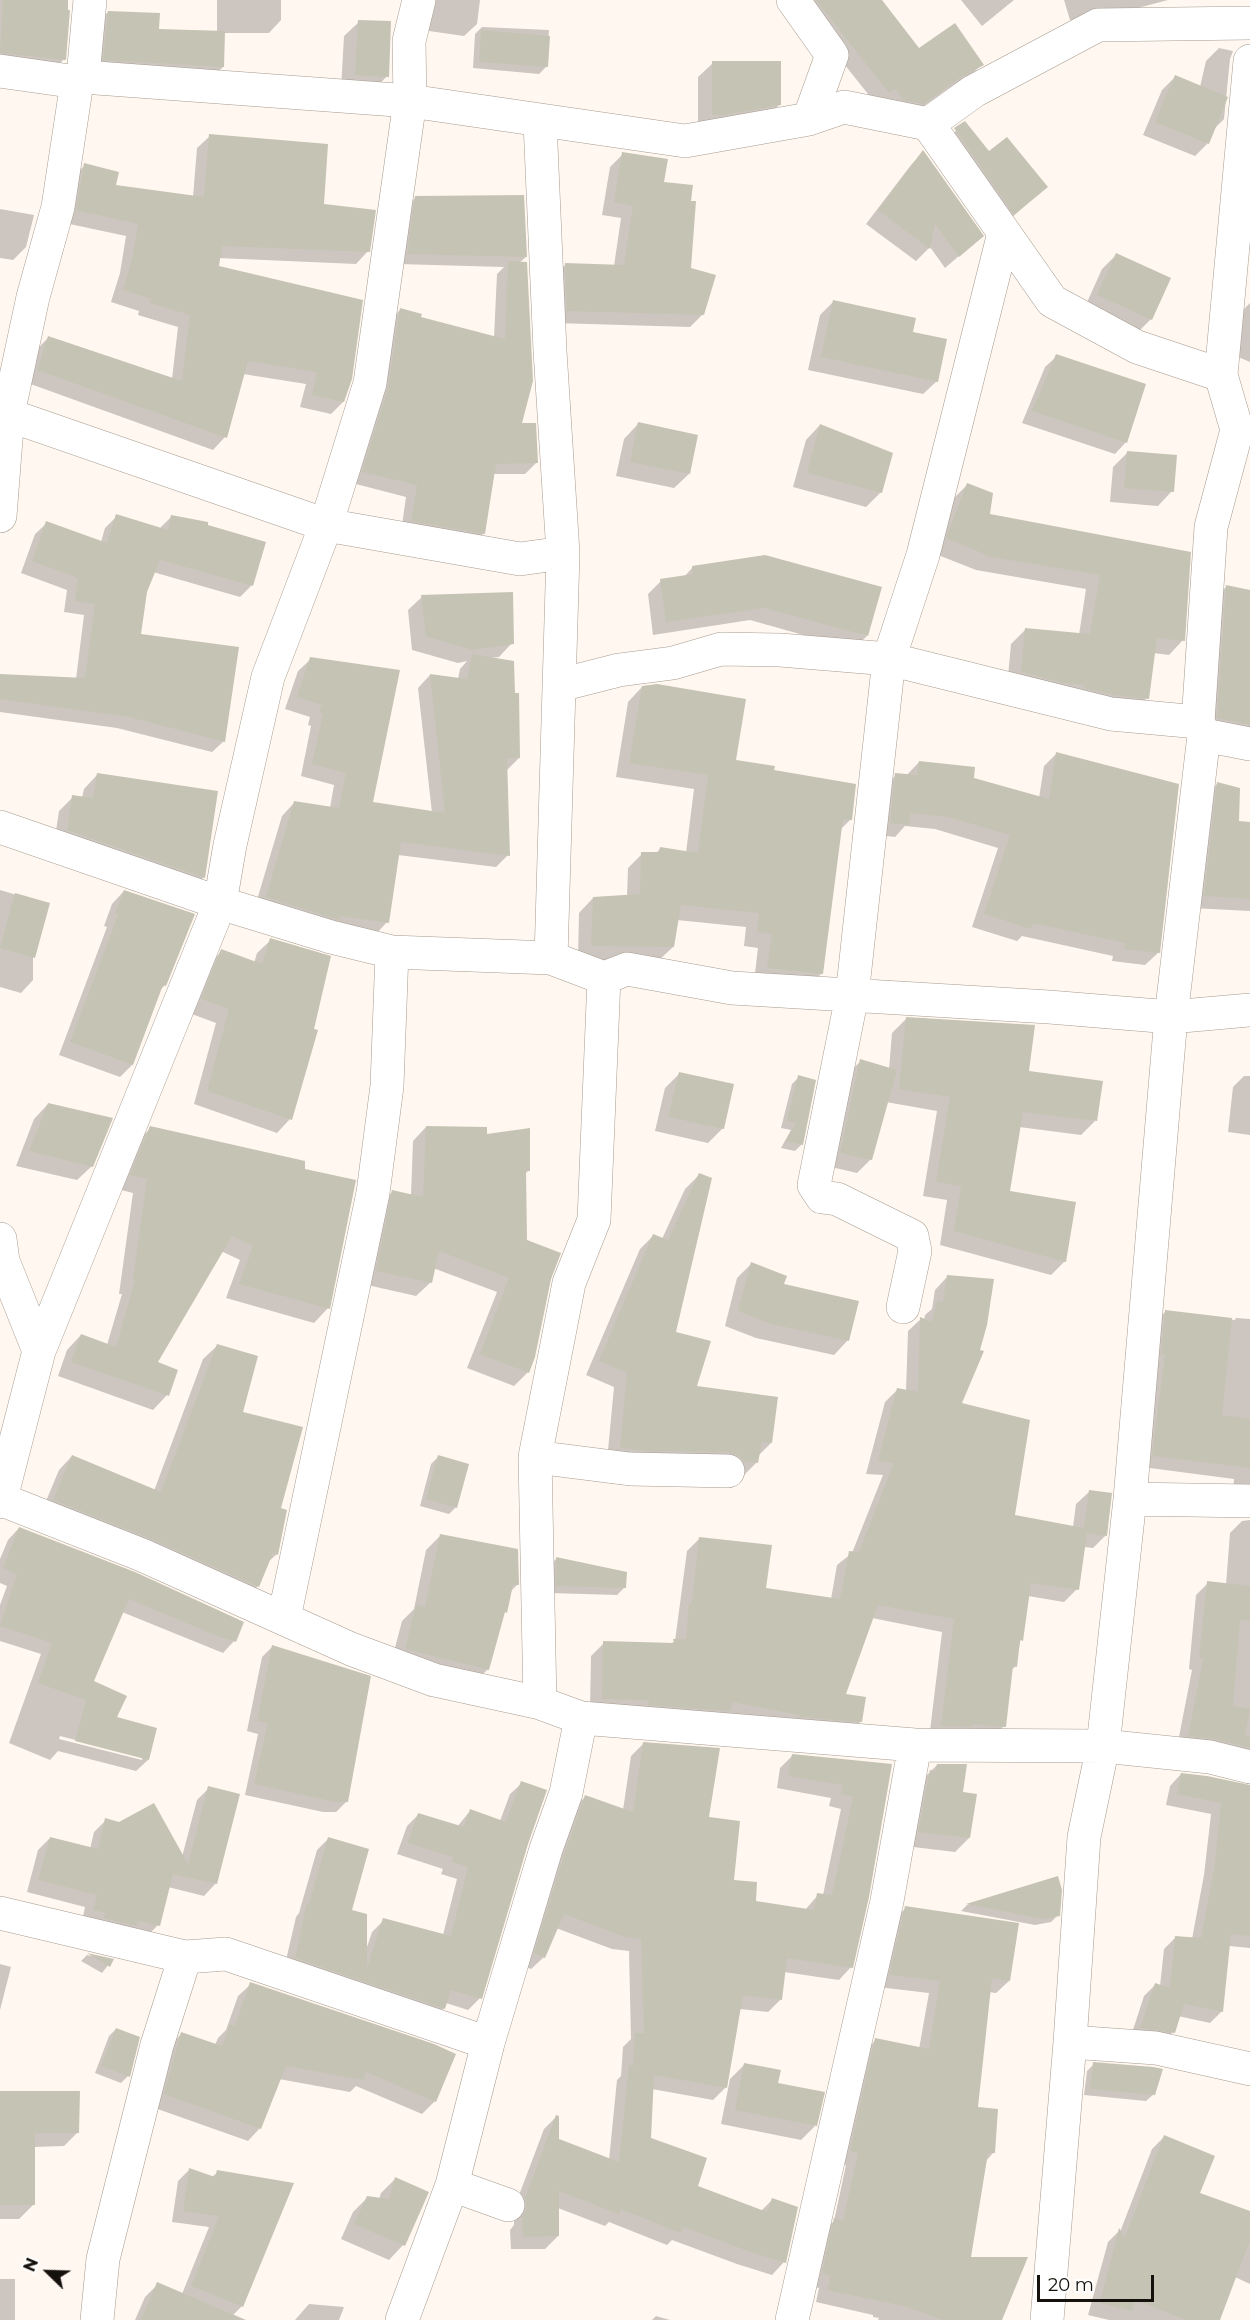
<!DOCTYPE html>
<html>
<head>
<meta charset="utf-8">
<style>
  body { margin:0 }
  #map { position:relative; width:1250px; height:2320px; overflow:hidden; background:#fff7f0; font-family:Montserrat,sans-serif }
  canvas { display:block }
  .north { position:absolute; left:18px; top:2242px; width:60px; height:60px; -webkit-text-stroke:4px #fff; paint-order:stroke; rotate:293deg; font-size:16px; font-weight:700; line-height:24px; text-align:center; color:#15110c }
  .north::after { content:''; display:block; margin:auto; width:21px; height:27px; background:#15110c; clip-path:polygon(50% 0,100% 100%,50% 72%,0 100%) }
  .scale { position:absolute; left:1037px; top:2275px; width:117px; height:27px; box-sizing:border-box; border:3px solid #15110c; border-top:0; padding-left:8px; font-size:18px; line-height:21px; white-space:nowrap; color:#15110c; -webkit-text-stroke:4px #fff; paint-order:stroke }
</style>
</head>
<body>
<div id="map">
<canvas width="1250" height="2320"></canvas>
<div class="north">N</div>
<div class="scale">20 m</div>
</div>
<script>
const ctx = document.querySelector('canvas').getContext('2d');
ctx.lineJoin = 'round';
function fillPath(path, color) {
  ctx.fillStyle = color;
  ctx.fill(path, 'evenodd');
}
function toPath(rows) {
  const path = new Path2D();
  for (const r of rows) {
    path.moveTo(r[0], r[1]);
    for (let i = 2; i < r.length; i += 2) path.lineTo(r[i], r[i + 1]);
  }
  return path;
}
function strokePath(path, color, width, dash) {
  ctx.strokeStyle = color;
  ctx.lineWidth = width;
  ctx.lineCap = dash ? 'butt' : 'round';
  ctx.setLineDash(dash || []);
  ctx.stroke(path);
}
const shadow = toPath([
  [0,0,67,0,64,59,52,72,0,66],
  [217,0,281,0,281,20,269,33,223,33,223,67,212,78,93,70,97,23,108,12,158,30,217,32],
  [426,0,480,0,477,24,464,36,422,30],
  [793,0,881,0,919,50,982,64,969,77,949,88,910,116,876,104],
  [961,0,1014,0,982,26],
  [1064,0,1168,0,1100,18,1070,20],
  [359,22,387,76,373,91,341,89,344,36],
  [482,27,549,30,546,67,539,74,473,68,475,34],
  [1219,48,1233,51,1230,59,1224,119,1213,130,1208,143,1195,156,1143,135,1162,90,1175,77,1200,87,1206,61],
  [713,63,780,104,765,119,698,129,698,77],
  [965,123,989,154,1046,187,1001,227,942,143],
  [210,136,323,206,368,251,356,264,218,258,217,267,361,301,343,402,331,414,300,407,306,384,243,374,225,437,213,450,25,382,36,350,48,338,172,379,178,327,138,315,139,311,111,302,120,273,126,236,65,223,72,178,85,165,114,186,193,197,197,148],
  [923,152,982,236,945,268,930,247,916,261,866,224,911,165],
  [623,154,689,269,703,314,690,327,555,323,553,277,566,264,614,266,621,218,602,215,610,167],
  [416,197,526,257,519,263,520,424,537,462,525,474,493,474,484,533,472,545,401,532,406,497,352,483,388,322,400,310,419,318,494,338,497,274,504,267,398,264,406,208],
  [0,209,34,215,26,247,13,260,0,258],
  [1117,254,1151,319,1136,334,1084,309,1102,269],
  [833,302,912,333,937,381,923,394,808,370,820,315],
  [1250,303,1250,362,1231,354,1232,340,1244,309],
  [1057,356,1126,442,1115,454,1022,423,1045,367],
  [638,424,689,474,674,488,616,476,624,439],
  [820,425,881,492,866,507,793,487,806,440],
  [1128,452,1172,491,1158,506,1110,502,1113,467],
  [967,485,988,515,1189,553,1183,640,1169,655,1153,653,1147,698,1133,712,1007,687,1011,644,1025,630,1079,635,1086,589,976,570,933,553,953,499],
  [117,516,159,529,171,517,264,543,251,586,240,597,153,572,145,592,140,635,224,741,212,752,117,728,0,712,0,675,76,679,84,615,64,612,67,590,21,573,35,534,47,523,101,542,105,528],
  [693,567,867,636,853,649,750,620,653,635,648,594,661,581,683,578],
  [1226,587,1250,591,1250,739,1205,731,1213,600],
  [422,597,512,643,499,657,490,658,519,758,506,771,508,855,496,867,398,855,387,922,375,935,254,910,282,816,294,803,330,808,334,785,301,776,311,726,308,725,310,717,285,709,298,671,311,659,371,803,432,813,418,688,430,675,458,679,460,669,467,661,458,663,412,650,408,610],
  [642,687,734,761,773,771,851,819,840,830,822,973,807,988,754,982,758,948,744,946,746,927,677,920,673,947,658,961,578,960,579,913,593,898,627,896,628,868,642,854,655,854,660,849,686,853,694,789,616,777,628,702],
  [1057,753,1158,953,1145,965,1112,961,1113,956,1022,936,1017,941,972,927,998,848,935,829,905,826,895,837,878,835,883,788,896,775,906,776,919,762,1039,798,1044,766],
  [97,775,204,877,190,891,54,844,59,811,73,797,82,798,84,789],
  [1218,783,1237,823,1250,823,1250,911,1192,908,1205,796],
  [0,890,48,904,33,958,33,980,21,993,0,987],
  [124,891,165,985,159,991,132,1065,120,1077,59,1055,107,927,104,926,112,904],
  [271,940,290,1119,277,1133,194,1104,216,1023,189,1013,208,965,222,951,254,963,257,953],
  [906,1019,1027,1072,1095,1121,1081,1135,1019,1127,1008,1193,1065,1261,1051,1275,940,1245,947,1200,923,1196,937,1111,886,1102,870,1160,857,1173,827,1166,847,1074,861,1061,889,1069,892,1033],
  [680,1073,723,1128,708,1143,655,1131,665,1088],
  [1244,1076,1250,1076,1250,1135,1228,1132,1233,1087],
  [799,1077,802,1144,795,1151,781,1148,791,1130,781,1128,792,1084],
  [48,1104,92,1166,77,1180,16,1166,34,1119],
  [426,1127,486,1136,528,1171,524,1175,526,1241,549,1279,528,1372,514,1386,467,1368,497,1292,433,1268,430,1283,416,1296,363,1284,379,1205,393,1191,411,1195,413,1141],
  [151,1128,328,1308,314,1323,226,1298,240,1260,221,1251,155,1363,167,1395,153,1410,58,1376,67,1350,81,1335,107,1345,122,1294,119,1294,133,1193,117,1189,136,1142],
  [699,1175,675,1333,695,1387,771,1443,758,1456,757,1462,743,1476,607,1461,614,1387,586,1375,640,1249,654,1235,662,1239,685,1189],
  [751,1264,782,1285,848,1340,834,1355,756,1338,725,1326,737,1278],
  [947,1277,959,1404,1013,1517,1073,1527,1076,1504,1089,1492,1106,1535,1093,1548,1084,1547,1077,1589,1064,1602,1028,1596,1016,1666,1010,1671,1004,1726,991,1739,929,1739,942,1632,872,1618,844,1695,861,1721,848,1734,590,1711,591,1656,604,1643,670,1644,675,1641,687,1551,700,1538,765,1589,831,1599,837,1565,852,1553,883,1475,866,1474,885,1402,898,1389,906,1391,908,1331,921,1319,924,1320,925,1315,932,1309,935,1290],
  [1165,1312,1235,1320,1236,1318,1250,1319,1250,1498,1233,1493,1234,1479,1142,1467,1154,1323],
  [217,1346,241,1413,279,1509,277,1554,267,1563,258,1586,244,1600,41,1513,59,1470,72,1456,154,1491,203,1359],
  [438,1457,456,1507,449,1514,420,1506,431,1464],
  [1250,1520,1250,1764,1177,1747,1192,1670,1189,1669,1196,1595,1208,1583,1226,1585,1230,1533,1242,1521],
  [19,1528,234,1641,223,1653,122,1612,92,1682,115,1718,148,1760,136,1771,58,1751,50,1760,9,1743,41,1654,0,1641,0,1605,7,1586,0,1583,0,1559,8,1540],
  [60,1736,142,1757,142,1760,59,1739],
  [441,1535,517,1585,510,1592,488,1669,473,1684,391,1663,402,1621,414,1609,426,1550],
  [556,1559,624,1588,617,1595,550,1593,549,1566],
  [272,1647,347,1801,336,1812,323,1812,245,1795,258,1734,247,1731,262,1657],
  [644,1743,708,1819,733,1881,754,1903,805,1910,818,1895,823,1895,841,1809,829,1806,831,1798,777,1788,780,1768,793,1755,891,1766,851,1967,839,1980,784,1972,781,1999,768,2012,740,2009,727,2086,713,2100,652,2089,650,2139,696,2186,761,2211,772,2200,784,2262,772,2275,737,2264,672,2240,667,2245,609,2222,605,2226,558,2208,558,2236,545,2249,511,2249,510,2230,514,2225,514,2216,513,2211,544,2129,556,2117,557,2140,609,2160,617,2080,621,2076,623,2047,631,2039,629,1951,612,1949,556,1928,544,1957,531,1969,523,1966,572,1810,585,1797,623,1810,631,1756],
  [937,1765,969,1838,955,1852,905,1846,916,1786],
  [1181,1774,1250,1787,1250,1948,1229,1946,1222,2011,1210,2023,1178,2016,1173,2032,1162,2044,1130,2039,1144,1996,1155,1985,1160,1986,1164,1949,1176,1937,1192,1939,1204,1875,1211,1814,1166,1805,1170,1786],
  [522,1783,527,1843,480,1998,468,2010,446,2003,444,2008,432,2020,284,1969,296,1917,299,1913,317,1850,328,1839,350,1911,366,1950,372,1932,384,1920,443,1935,457,1879,441,1874,443,1869,397,1854,407,1826,418,1815,457,1827,470,1811,500,1821,510,1794],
  [209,1788,216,1883,204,1896,168,1887,158,1925,146,1937,82,1922,85,1907,27,1892,38,1850,50,1838,90,1849,94,1832,106,1820,182,1857,197,1800],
  [1057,1878,1058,1915,1051,1922,1035,1925,961,1911,967,1905],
  [906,1908,1009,1981,996,1993,989,1992,976,2108,993,2153,986,2161,969,2258,1001,2320,878,2320,879,2318,873,2317,873,2315,816,2302,819,2288,810,2286,822,2232,834,2221,846,2165,838,2163,863,2052,876,2040,919,2049,929,1993,878,1987,893,1920],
  [87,1955,112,1960,102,1973,81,1961],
  [0,1964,11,1967,0,2010],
  [251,1984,435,2101,422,2114,356,2086,350,2092,279,2079,260,2128,248,2141,152,2107,169,2047,181,2034,215,2045,218,2038,226,2030,238,1996],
  [116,2029,128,2076,121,2083,95,2073,109,2036],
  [745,2064,777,2084,815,2126,801,2140,721,2124,730,2079],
  [1094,2064,1154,2094,1146,2101,1084,2095,1087,2071],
  [0,2096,78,2132,64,2146,33,2147,33,2205,19,2219,0,2219],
  [1164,2137,1198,2194,1250,2213,1250,2284,1235,2277,1218,2320,1109,2320,1088,2315,1108,2242,1119,2231,1120,2232,1152,2149],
  [189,2170,212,2177,218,2172,242,2306,230,2318,200,2320,135,2320,145,2297,158,2284,182,2294,209,2227,172,2222,178,2181],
  [395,2179,403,2245,389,2260,341,2239,353,2212,368,2197,379,2199,381,2193],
  [0,2279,15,2279,15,2320,0,2320],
  [309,2304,344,2307,339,2320,295,2320],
  [656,2316,670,2320,652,2320]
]);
const building = toPath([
  [3,0,68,0,68,10,70,10,66,60,0,53],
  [816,0,882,0,919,48,955,23,984,65,963,76,924,104,903,100,895,88,889,93],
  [108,11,160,13,159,29,225,31,224,67,103,60],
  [358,20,391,21,389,77,355,75],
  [481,30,550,36,548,67,479,62],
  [712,61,781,61,781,105,724,115,712,115],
  [1175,75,1228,97,1209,144,1155,122],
  [965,121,989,151,1007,137,1048,187,1014,215,954,128],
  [209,134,328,144,324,204,376,210,370,252,222,246,219,266,363,300,352,379,344,402,312,395,317,372,248,361,227,438,37,370,48,336,182,381,190,315,150,303,151,299,123,290,132,259,138,224,76,210,84,163,119,172,116,185,204,197],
  [923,150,984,236,959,257,935,224,930,249,878,210],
  [622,152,668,159,664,182,693,185,691,201,696,201,691,268,716,275,704,315,567,311,565,263,624,265,633,206,614,202],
  [524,195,527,257,407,254,415,196],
  [1116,253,1171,278,1152,320,1097,295],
  [508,261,527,262,533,381,522,423,536,423,538,463,496,464,485,534,411,521,417,485,362,472,388,388,400,308,422,314,421,317,505,339],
  [833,300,916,318,913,332,947,339,938,382,821,357],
  [1056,354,1146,384,1127,443,1032,411],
  [638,422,698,435,690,474,630,462],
  [820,424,893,453,882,493,807,473],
  [1127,451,1177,455,1174,492,1124,488],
  [967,483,993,493,990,514,1191,552,1185,641,1157,638,1149,699,1114,695,1084,688,1085,685,1064,683,1021,672,1025,628,1090,634,1100,575,991,557,946,538],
  [116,514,168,530,171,515,208,522,208,525,266,542,253,586,160,560,147,592,141,634,239,647,225,742,129,717,0,699,0,674,85,678,95,604,75,601,78,578,32,561,46,521,107,543],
  [765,555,882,587,868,636,764,608,666,622,660,579,693,574,692,566],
  [1226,585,1250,590,1250,725,1217,718],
  [513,592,514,644,472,650,426,636,421,595],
  [472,654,514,661,515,693,519,693,520,758,507,758,510,856,401,842,389,923,340,916,339,920,266,897,294,801,339,808,346,773,312,764,323,714,319,712,322,705,297,697,310,657,400,670,373,802,445,813,430,674,467,679],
  [657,684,746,699,736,760,775,766,774,770,856,784,852,820,843,819,823,974,767,968,772,934,757,932,759,913,681,905,674,947,591,946,593,897,640,894,641,852,659,852,660,847,698,853,708,775,629,763,642,686],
  [1056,752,1179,784,1160,953,1124,949,1125,943,1033,923,1031,929,984,914,1010,835,948,817,910,813,909,825,890,823,895,773,917,775,919,761,975,767,974,778,1049,799],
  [97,773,218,791,205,878,67,830,72,795,93,798],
  [1217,782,1240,788,1239,821,1250,822,1250,899,1204,896],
  [124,890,195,914,166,986,163,985,133,1065,70,1042,118,915,115,914],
  [15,893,50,903,35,958,0,948],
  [270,938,331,956,314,1029,318,1030,292,1120,207,1091,229,1009,201,999,221,949,262,964],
  [906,1017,1035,1025,1029,1071,1103,1081,1097,1121,1023,1112,1010,1191,1076,1202,1066,1262,954,1231,961,1186,936,1182,950,1097,899,1089],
  [860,1059,897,1070,872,1160,840,1153],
  [679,1072,734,1084,724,1129,668,1117],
  [798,1075,816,1080,803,1145,786,1141,796,1123,787,1121],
  [48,1103,113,1118,93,1167,29,1151],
  [150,1126,305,1161,305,1169,356,1180,330,1309,239,1284,253,1246,232,1236,158,1362,178,1370,169,1396,71,1362,81,1334,116,1347,135,1280,133,1279,147,1179,130,1175],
  [426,1126,487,1127,487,1134,530,1128,530,1171,526,1171,527,1240,561,1253,551,1279,535,1357,529,1373,480,1354,509,1278,439,1251,432,1283,376,1271,392,1190,423,1197],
  [699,1173,712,1178,676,1332,711,1341,697,1386,778,1397,772,1443,762,1442,758,1463,744,1461,737,1455,728,1452,647,1451,620,1448,627,1373,599,1361,653,1234,668,1240],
  [751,1262,787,1276,784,1284,859,1301,849,1341,771,1324,738,1311],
  [947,1275,994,1279,987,1325,980,1350,984,1351,962,1403,1030,1420,1015,1515,1084,1528,1089,1490,1112,1493,1107,1536,1087,1533,1079,1590,1031,1583,1023,1641,1020,1640,1017,1667,1013,1666,1006,1727,972,1724,972,1727,941,1726,954,1619,878,1605,846,1694,866,1697,862,1722,799,1717,799,1715,732,1702,730,1711,648,1705,649,1700,602,1699,603,1641,674,1643,673,1639,686,1639,689,1603,692,1603,699,1537,772,1545,766,1588,840,1599,849,1551,859,1552,894,1463,878,1461,897,1388,918,1392,920,1317,932,1322,937,1301,943,1302],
  [1165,1310,1232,1318,1222,1415,1250,1419,1250,1468,1152,1456,1165,1354,1161,1354],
  [217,1344,258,1356,243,1412,303,1427,281,1508,287,1510,278,1555,273,1553,259,1587,149,1538,53,1500,72,1455,161,1492],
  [438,1455,469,1464,457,1508,426,1499],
  [19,1527,135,1572,244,1622,236,1642,217,1636,129,1599,94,1681,127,1696,117,1717,157,1728,149,1760,75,1741,86,1700,38,1683,52,1643,0,1626,17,1574,3,1568],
  [440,1534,518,1549,519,1585,513,1585,507,1613,505,1612,489,1670,405,1649,416,1605,425,1607],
  [556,1557,627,1572,626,1588,556,1586],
  [1207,1581,1250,1586,1250,1621,1240,1620,1233,1706,1250,1709,1245,1736,1250,1736,1250,1748,1214,1739,1188,1736,1203,1659,1199,1658],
  [272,1645,371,1676,348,1802,335,1802,254,1784,268,1723,257,1721],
  [643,1742,720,1748,709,1817,740,1821,734,1880,757,1882,756,1901,814,1910,817,1893,832,1895,853,1797,841,1794,843,1785,788,1776,792,1754,892,1764,869,1897,853,1968,787,1958,782,2000,743,1995,727,2088,654,2075,651,2138,707,2158,698,2186,767,2212,772,2198,798,2207,786,2263,750,2252,684,2227,681,2233,621,2209,619,2214,559,2191,559,2236,523,2237,522,2216,526,2211,526,2202,525,2198,556,2115,559,2116,559,2139,619,2162,629,2065,633,2066,635,2033,644,2033,641,1939,625,1937,564,1914,545,1958,534,1953,564,1855,585,1795,633,1812],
  [937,1764,967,1764,963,1792,977,1794,970,1838,918,1832,930,1770,936,1771],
  [1181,1773,1207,1776,1250,1785,1250,1936,1231,1934,1223,2012,1184,2004,1175,2033,1140,2028,1155,1983,1170,1988,1175,1936,1201,1938,1215,1863,1221,1803,1177,1794],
  [521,1781,547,1790,528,1844,482,1999,451,1990,445,2009,295,1958,307,1903,309,1904,328,1837,369,1849,352,1910,367,1914,367,1968,383,1918,451,1936,468,1867,452,1862,453,1857,408,1843,418,1813,464,1827,470,1809,506,1822],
  [208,1786,240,1794,217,1884,173,1874,160,1926,139,1921,136,1926,103,1918,106,1913,93,1910,97,1895,38,1880,50,1837,98,1849,105,1818,119,1822,154,1803,188,1864],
  [1058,1876,1062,1890,1060,1916,1043,1919,966,1904],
  [905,1906,1019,1923,1010,1981,992,1978,978,2107,998,2109,995,2153,988,2153,971,2257,1028,2257,1002,2320,943,2320,904,2306,827,2290,831,2276,822,2273,834,2218,843,2221,858,2153,850,2151,875,2038,929,2049,940,1981,889,1975],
  [87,1953,114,1959,110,1967],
  [250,1982,434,2044,456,2054,436,2102,366,2072,364,2080,286,2066,261,2129,164,2094,181,2032,222,2046,230,2024,235,2026],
  [116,2028,140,2037,130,2077,101,2066],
  [1093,2062,1153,2067,1163,2069,1155,2095,1090,2089],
  [744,2063,781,2070,778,2083,825,2092,817,2126,735,2110],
  [0,2091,80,2091,79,2133,35,2133,35,2205,0,2205],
  [1164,2135,1215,2156,1200,2193,1250,2211,1250,2240,1220,2320,1186,2320,1135,2300,1132,2311,1100,2303,1119,2228,1125,2237],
  [189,2168,215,2177,217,2170,294,2183,243,2307,191,2286,219,2216,183,2211],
  [395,2177,429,2192,405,2246,354,2224,367,2196,389,2199],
  [157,2282,246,2320,141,2320]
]);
const minor = toPath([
  [793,0,832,55,809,119],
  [1250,61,1221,375,1237,430,1211,527,1198,722,1204,735,1250,744],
  [0,71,77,82],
  [83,77,410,101,685,141,809,119,844,107,928,124,1052,301,1137,347,1221,375],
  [540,122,550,351,563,553,551,958],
  [928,124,974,91,1098,25,1250,23],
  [0,412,326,525,520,559,563,553],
  [0,516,8,414,33,297,58,207,77,82,83,77,90,0],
  [560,685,619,670,673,663,721,649,780,650,889,659,1111,714,1198,722],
  [0,827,220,903,331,937,392,952,551,958,604,978,594,1220,569,1283,535,1457,540,1703],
  [604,978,627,969,732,988,1049,1007,1171,1017,1250,1010],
  [0,1239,3,1261,39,1351],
  [903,1307,915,1251,912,1236,837,1199,822,1197,814,1185,852,996,889,659,923,555,1004,233],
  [535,1457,630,1469,728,1471],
  [0,1499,142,1555,351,1649,434,1680,540,1703,581,1718,915,1745,1103,1746,1210,1757,1250,1767],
  [1130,1499,1250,1501],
  [0,1502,39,1351,220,903,230,845,268,677,326,525,370,383,410,101,409,41,419,0],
  [284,1618,373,1193,387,1086,392,952],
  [0,1913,185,1957,226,1954,488,2043],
  [1070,2042,1156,2048,1250,2069],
  [452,2185,508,2205],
  [97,2320,103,2259,157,2045,185,1957],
  [402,2320,452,2185,488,2043,546,1849,566,1793,581,1718],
  [792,2320,887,1901,915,1745],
  [1047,2320,1070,2042,1084,1837,1103,1746,1130,1499,1171,1017,1204,735]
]);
fillPath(shadow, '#0003');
fillPath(building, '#c5c3b3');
strokePath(minor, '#a69b8f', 34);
strokePath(minor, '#fff', 33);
</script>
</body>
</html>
